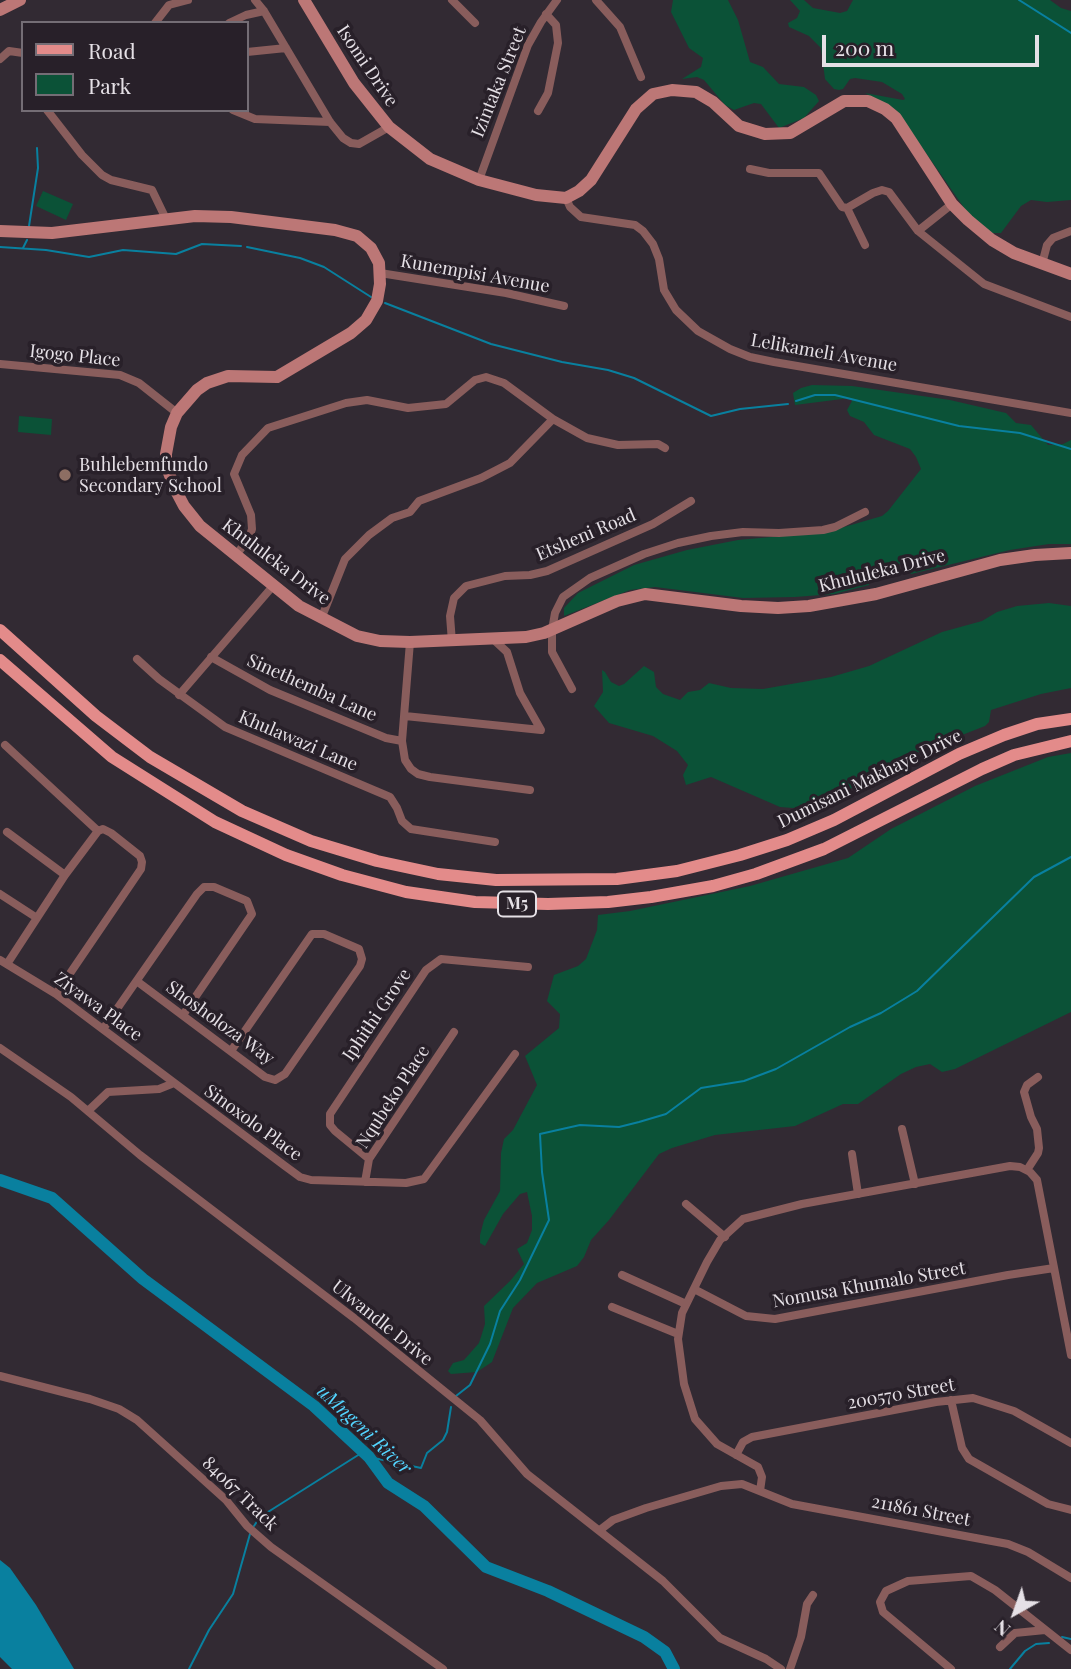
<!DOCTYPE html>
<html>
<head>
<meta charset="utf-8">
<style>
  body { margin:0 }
  #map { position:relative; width:1071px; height:1669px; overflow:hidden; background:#322a33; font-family:"Playfair Display",serif }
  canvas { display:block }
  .legend { position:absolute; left:21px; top:21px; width:228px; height:91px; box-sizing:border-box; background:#282029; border:2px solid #746d75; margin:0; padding:9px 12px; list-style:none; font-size:21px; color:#e5e0e6 }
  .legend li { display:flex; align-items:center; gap:14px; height:35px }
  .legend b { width:35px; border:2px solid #746d75 }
  .north { position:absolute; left:980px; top:1578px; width:70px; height:70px; -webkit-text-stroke:5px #282029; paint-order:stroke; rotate:220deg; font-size:19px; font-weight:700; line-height:28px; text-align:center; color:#e5e0e6 }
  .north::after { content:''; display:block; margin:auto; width:24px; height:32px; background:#e5e0e6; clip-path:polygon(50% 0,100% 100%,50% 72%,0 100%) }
  .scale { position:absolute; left:822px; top:35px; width:217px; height:32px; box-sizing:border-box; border:4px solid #e5e0e6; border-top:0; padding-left:9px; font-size:21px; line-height:24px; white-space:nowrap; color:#e5e0e6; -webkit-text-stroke:5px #282029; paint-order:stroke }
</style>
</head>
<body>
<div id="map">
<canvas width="1071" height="1669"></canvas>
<ul class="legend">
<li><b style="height:9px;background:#e38b8a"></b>Road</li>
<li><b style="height:19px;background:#0b5237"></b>Park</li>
</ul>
<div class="north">N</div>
<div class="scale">200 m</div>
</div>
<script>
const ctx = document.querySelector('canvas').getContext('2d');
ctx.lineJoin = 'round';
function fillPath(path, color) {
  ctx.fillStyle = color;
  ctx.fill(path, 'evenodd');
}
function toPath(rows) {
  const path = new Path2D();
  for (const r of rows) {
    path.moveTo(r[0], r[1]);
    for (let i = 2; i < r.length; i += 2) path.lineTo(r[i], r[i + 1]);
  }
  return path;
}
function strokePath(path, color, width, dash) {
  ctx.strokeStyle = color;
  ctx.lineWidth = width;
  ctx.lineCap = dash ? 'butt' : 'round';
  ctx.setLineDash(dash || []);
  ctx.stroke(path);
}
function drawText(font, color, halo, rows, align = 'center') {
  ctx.font = font + ' "Playfair Display",serif';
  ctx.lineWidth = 7;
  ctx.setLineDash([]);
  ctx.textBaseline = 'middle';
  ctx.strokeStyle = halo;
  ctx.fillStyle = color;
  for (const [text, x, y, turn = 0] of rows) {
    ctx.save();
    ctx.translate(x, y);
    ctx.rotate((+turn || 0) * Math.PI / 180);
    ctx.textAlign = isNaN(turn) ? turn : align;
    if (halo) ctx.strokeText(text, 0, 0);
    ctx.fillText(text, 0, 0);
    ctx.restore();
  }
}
const green = toPath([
  [673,0,728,0,738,20,750,62,763,67,779,84,804,87,816,95,819,101,804,118,779,128,761,104,754,103,734,110,725,105,704,80,697,77,682,79,701,67,703,58,689,48,671,12],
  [790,0,804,0,813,8,840,13,847,11,853,0,1050,0,1061,8,1071,11,1071,200,1047,202,1031,200,1021,206,1001,233,992,233,967,212,896,110,865,93,903,100,905,99,902,94,882,82,855,78,850,79,843,89,839,90,834,89,825,79,821,48,809,36,789,27,788,23,797,18,800,11],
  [43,191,73,204,66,220,36,206],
  [812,385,852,386,950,400,1006,413,1016,423,1031,425,1048,445,1063,444,1071,440,1071,544,1049,544,1010,550,911,574,902,563,871,572,869,585,834,594,795,597,743,598,655,587,630,590,564,616,564,608,578,593,634,565,687,550,738,540,827,532,882,516,888,511,921,469,916,457,910,449,874,435,864,422,850,416,847,410,852,401,850,398,795,405,793,393,801,388],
  [19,416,52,419,51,435,18,432],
  [1049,603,1071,606,1071,688,1041,694,991,710,989,722,985,726,906,757,860,785,810,804,793,808,780,807,711,777,686,785,683,775,688,765,677,751,653,736,609,723,594,706,603,692,602,670,605,672,611,682,619,686,624,684,644,666,654,672,656,687,663,694,680,700,688,692,700,690,709,683,731,688,763,689,831,677,869,666,942,632,982,621,997,612,1017,606],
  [1071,753,1071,1012,955,1069,942,1072,930,1064,916,1067,901,1074,858,1104,843,1104,795,1126,715,1135,672,1148,659,1154,609,1220,591,1240,584,1257,577,1266,537,1283,513,1308,492,1362,477,1372,451,1374,448,1371,453,1363,464,1360,479,1343,485,1324,484,1306,510,1281,524,1264,517,1249,527,1243,532,1230,532,1216,527,1192,520,1194,503,1214,485,1246,480,1243,480,1235,484,1220,500,1191,501,1153,504,1139,513,1130,537,1085,525,1056,559,1028,560,1014,547,1001,554,975,578,966,586,959,597,930,598,915,630,911,750,886,848,858,891,829,975,786,1048,757]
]);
const water = toPath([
  [0,1560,10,1568,36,1605,74,1669,12,1669,0,1657]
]);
const stream = toPath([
  [1019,0,1071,33],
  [29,226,38,168,37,148],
  [0,247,46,250,89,257,123,250,176,254,202,244,241,246],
  [247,247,300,258,324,267,371,297],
  [23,248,27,240],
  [385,303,491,344,562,362,608,370,634,378,711,416,740,409,788,404],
  [796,401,815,395,835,395,959,426,1020,433,1071,449],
  [456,1396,470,1385,490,1344,500,1311,520,1280,549,1220,542,1172,540,1134,580,1125,619,1127,639,1122,666,1114,701,1088,744,1081,776,1069,850,1027,881,1013,917,991,1034,877,1071,857],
  [369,1457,421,1468,427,1453,443,1440,447,1432,451,1407],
  [254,1526,260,1517,363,1452],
  [1062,1637,1071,1639],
  [189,1669,209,1630,233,1594,250,1534],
  [1010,1669,1025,1651,1036,1644,1049,1643]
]);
const river = toPath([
  [0,1180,52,1198,143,1279,314,1406,369,1457,388,1483,424,1506,486,1567,548,1591,644,1637,665,1652,674,1669]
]);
const street = toPath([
  [255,0,264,11,330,122,343,138,351,143,359,144,389,127],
  [452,0,475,23],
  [596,0,620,27,641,77],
  [155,23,169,5,188,0],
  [229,23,246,15,264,11],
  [247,52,286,48],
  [0,59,9,51,23,53],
  [47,110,82,155,102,175,111,180,152,190,166,219],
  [233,110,255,119,330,122],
  [538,111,548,93,558,43,556,25,546,14],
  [750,169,769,173,819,173,842,207,847,208],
  [479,180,528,45,541,22,557,0],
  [566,198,570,207,581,217,635,225,643,231,653,244,659,259,664,290,676,310,698,331,730,349,750,357,774,362,1071,413],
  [847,208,873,193,882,190,889,192,918,231,984,284,1071,317],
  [847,208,865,245],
  [918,231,952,204],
  [1042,264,1047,245,1053,238,1071,231],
  [380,273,506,293,564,306],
  [0,364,120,375,139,383,177,413],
  [236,555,249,538,252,529,251,515,234,474,242,455,268,428,346,403,367,400,408,408,446,404,475,380,486,377,504,383,553,419,587,438,618,445,658,444,665,448],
  [321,619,345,559,369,535,392,518,410,512,419,501,481,478,510,463,553,419],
  [410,642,402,741,405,760,411,769,418,774,430,777,530,790],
  [452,642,450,616,454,598,466,586,505,576,530,575,547,571,653,524,691,501],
  [211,657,270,690,386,738,402,741],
  [137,659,159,679,225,727,390,797,397,808,402,821,411,829,495,842],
  [572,689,552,652,552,630,555,613,563,597,590,578,644,554,678,543,711,536,743,532,779,533,823,530,835,527,865,512],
  [179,695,273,586],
  [405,716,541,730,520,693,507,652,493,639],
  [5,745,98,831],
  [7,832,65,875],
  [0,894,37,918],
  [0,960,56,994,285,1166,300,1177,311,1180,406,1183,424,1179,515,1054],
  [7,964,65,875,98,831,103,829,111,833,140,856,142,862,141,869,56,994],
  [138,982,265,1077,275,1080,285,1074,360,966,362,959,359,949,324,934,312,934,231,1051],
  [103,1029,197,894,204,887,214,887,247,901,252,914,183,1015],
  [0,1048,71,1097,140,1155,354,1318,480,1420,527,1474,663,1581,720,1638,766,1659,781,1669],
  [88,1111,108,1092,159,1089,174,1083],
  [902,1129,915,1184],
  [852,1154,858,1194],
  [369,1159,335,1131,330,1125,330,1114,426,970,441,959,528,967],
  [1027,1170,1038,1153,1039,1148,1037,1129,1031,1117,1024,1092,1027,1085,1038,1077],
  [365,1182,369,1159,454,1032],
  [686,1204,725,1237],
  [622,1275,686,1304],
  [694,1289,746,1316,775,1319,1008,1275,1054,1268],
  [612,1307,678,1334],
  [0,1376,90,1399,119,1409,137,1420,226,1500,247,1526,271,1547,443,1669],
  [951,1400,962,1448,969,1459,1048,1504,1071,1510],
  [736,1455,743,1442,752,1437,936,1402,973,1398,1014,1411,1071,1443],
  [760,1491,762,1477,758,1467,717,1444,695,1419,684,1384,678,1339,682,1313,707,1262,720,1240,743,1219,802,1204,1010,1166,1020,1167,1030,1172,1037,1180,1071,1355],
  [600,1530,613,1520,646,1508,721,1486,742,1484,792,1504,1008,1544,1028,1552,1071,1578],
  [1000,1647,1015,1633,1045,1630],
  [790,1669,801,1637,807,1604,813,1595],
  [951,1669,883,1612,880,1602,886,1591,908,1581,971,1576,995,1590,1071,1650]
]);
const secondary = toPath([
  [304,0,354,83,389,127,430,159,479,180,536,195,566,198,579,191,591,180,636,109,653,94,672,90,696,92,713,102,739,126,765,134,790,133,844,101,868,101,885,109,896,118,952,204,968,220,992,240,1014,253,1071,274],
  [0,10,20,0],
  [0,231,52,233,195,216,231,217,335,230,357,236,371,248,379,263,380,284,377,301,366,320,351,333,277,377,228,376,207,383,197,390,177,413,171,427,166,454,166,465,175,489,184,506,200,526,299,606,357,636,380,641,410,642,526,637,544,633,617,601,645,594,741,606,778,608,809,606,876,594,1000,560,1035,555,1071,553]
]);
const primary = toPath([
  [0,630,96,716,150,757,242,811,311,841,377,861,438,874,496,880,617,879,677,871,740,855,787,840,834,820,959,754,1004,735,1037,724,1071,719],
  [0,660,112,757,215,822,286,855,342,875,406,892,475,902,548,904,608,902,651,897,713,886,756,874,824,849,982,769,1014,755,1071,741]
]);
const markers = [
  [65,475,7,"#8d6e63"]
];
const shields = [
  [517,904,38]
];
const shieldNames = [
  ["M5",517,904]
];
const streetNames = [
  ["Isomi Drive",367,66,56],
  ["Izintaka Street",499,82,-68],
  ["Kunempisi Avenue",475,274,10],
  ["Lelikameli Avenue",824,353,10],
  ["Igogo Place",75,356,6],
  ["Etsheni Road",586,535,-23],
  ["Khululeka Drive",276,562,37],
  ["Khululeka Drive",882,571,-14],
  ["Sinethemba Lane",312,688,24],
  ["Khulawazi Lane",298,741,23],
  ["Dumisani Makhaye Drive",870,779,-26],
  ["Ziyawa Place",98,1007,36],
  ["Iphithi Grove",377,1015,-56],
  ["Shosholoza Way",220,1023,36],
  ["Nqubeko Place",393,1097,-57],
  ["Sinoxolo Place",253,1123,36],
  ["Nomusa Khumalo Street",869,1285,-10],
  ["Ulwandle Drive",382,1323,39],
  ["200570 Street",901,1394,-10],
  ["84067 Track",240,1494,44],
  ["211861 Street",921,1511,11]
];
const poiNames = [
  ["Buhlebemfundo",79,465],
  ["Secondary School",79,486]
];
const waterNames = [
  ["uMngeni River",364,1430,43]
];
fillPath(green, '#0b5237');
fillPath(water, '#09809f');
strokePath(stream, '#09809f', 2);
strokePath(river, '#09809f', 12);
strokePath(street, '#895d5c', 8);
strokePath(secondary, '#bc7776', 12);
strokePath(primary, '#e38b8a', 12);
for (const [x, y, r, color] of markers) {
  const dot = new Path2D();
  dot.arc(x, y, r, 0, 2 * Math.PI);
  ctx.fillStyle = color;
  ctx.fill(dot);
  strokePath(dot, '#282029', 2.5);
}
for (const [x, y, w] of shields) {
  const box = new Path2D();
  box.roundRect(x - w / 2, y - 12.5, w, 25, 5);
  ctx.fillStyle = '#282029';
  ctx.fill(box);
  strokePath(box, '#e5e0e6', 2);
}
drawText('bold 16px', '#e5e0e6', null, shieldNames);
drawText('18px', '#e5e0e6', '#282029', streetNames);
drawText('18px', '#e5e0e6', '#282029', poiNames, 'left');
drawText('italic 19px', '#53d4fe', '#282029', waterNames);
</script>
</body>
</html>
